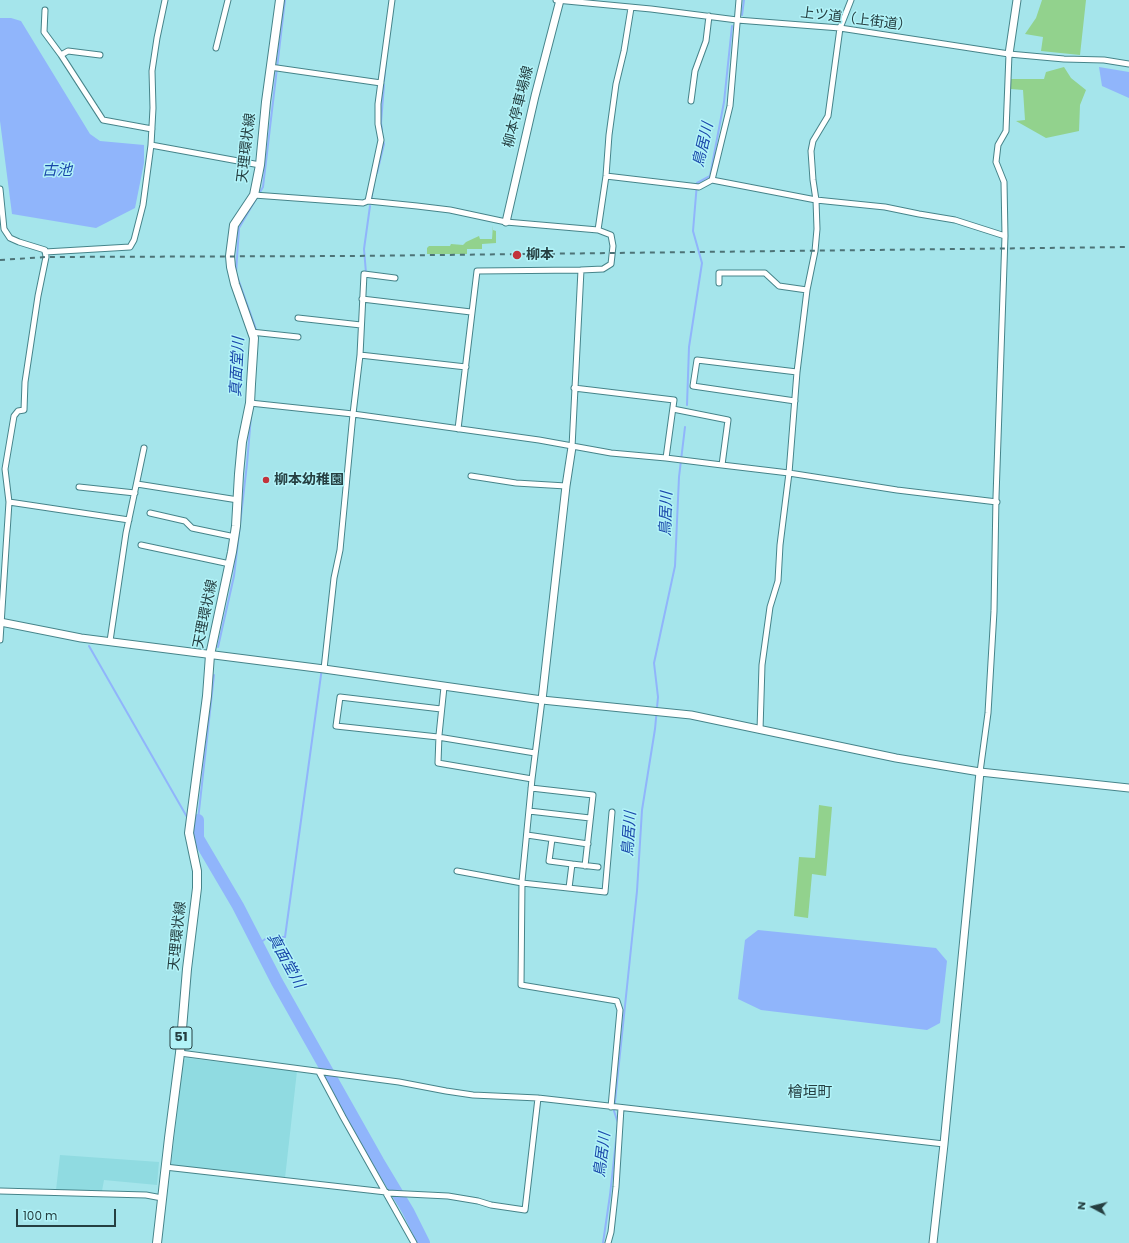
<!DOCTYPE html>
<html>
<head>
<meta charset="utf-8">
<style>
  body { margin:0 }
  #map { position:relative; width:1129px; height:1243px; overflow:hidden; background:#a5e5eb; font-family:Poppins,sans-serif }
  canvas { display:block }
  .north { position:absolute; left:1073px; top:1187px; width:40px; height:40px; -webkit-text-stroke:3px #b2f3f8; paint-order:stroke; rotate:277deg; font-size:11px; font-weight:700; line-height:16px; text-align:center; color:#253f41 }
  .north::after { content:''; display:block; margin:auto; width:14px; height:18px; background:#253f41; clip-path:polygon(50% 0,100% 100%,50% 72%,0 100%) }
  .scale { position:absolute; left:16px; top:1209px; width:100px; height:18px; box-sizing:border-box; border:2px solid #253f41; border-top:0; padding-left:5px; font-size:12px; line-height:14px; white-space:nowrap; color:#253f41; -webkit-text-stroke:3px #b2f3f8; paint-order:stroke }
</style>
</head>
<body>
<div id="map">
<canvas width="1129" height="1243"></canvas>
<div class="north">N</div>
<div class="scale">100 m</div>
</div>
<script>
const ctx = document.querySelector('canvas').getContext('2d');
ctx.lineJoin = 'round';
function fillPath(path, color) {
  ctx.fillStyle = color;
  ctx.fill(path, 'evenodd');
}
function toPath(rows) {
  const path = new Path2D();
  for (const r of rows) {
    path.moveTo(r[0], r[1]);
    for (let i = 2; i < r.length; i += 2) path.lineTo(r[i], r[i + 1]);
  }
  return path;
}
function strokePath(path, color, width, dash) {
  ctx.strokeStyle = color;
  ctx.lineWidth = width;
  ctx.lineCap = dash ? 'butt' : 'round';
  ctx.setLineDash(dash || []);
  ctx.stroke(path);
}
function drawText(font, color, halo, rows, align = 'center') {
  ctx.font = font + ' Poppins,"Noto Sans JP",sans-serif';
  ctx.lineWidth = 3;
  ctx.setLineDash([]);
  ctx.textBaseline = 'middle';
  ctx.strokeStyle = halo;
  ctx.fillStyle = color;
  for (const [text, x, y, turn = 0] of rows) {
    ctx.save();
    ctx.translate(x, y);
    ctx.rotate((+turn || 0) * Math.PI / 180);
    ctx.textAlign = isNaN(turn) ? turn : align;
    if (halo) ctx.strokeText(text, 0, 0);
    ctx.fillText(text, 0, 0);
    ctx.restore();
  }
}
const built = toPath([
  [186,1058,297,1071,285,1178,171,1166,183,1061],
  [60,1155,159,1162,157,1185,104,1180,102,1191,56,1190]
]);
const green = toPath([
  [1042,0,1086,0,1080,55,1041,51,1043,37,1025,34,1036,18],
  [1064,67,1071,78,1086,90,1080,105,1079,131,1046,138,1016,121,1025,120,1023,90,1011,89,1011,79,1044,79,1046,72],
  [493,225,493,230,496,231,496,243,482,244,482,249,467,249,467,254,427,254,427,248,429,246,450,246,451,244,463,245,466,242,479,236,480,239,492,239],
  [819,805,832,807,826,876,812,874,808,918,794,916,799,857,815,858]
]);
const water = toPath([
  [0,18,11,18,21,21,90,134,100,141,144,145,144,163,135,208,96,228,12,214,0,121],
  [1099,67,1129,72,1129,98,1102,86],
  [758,930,936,948,947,961,940,1023,927,1030,761,1010,738,999,745,940]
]);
const stream = toPath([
  [742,15,744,0],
  [384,81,386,61],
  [382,130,381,123,384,85],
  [377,173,384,144,383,140],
  [371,200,374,183],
  [366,273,364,249,370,206],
  [257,332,236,273,239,228,263,187,285,0],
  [687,405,689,347,702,263,693,231,697,183,710,176,724,102,732,26],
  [89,646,187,817],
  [218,647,234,576,247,464,251,416],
  [198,820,214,675],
  [257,945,268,937,285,937,321,675,326,633],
  [603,1243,610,1195,618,1123,614,1111,637,891,642,810,655,729,658,697,654,663,675,566,679,477,685,427]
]);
const river = toPath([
  [198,820,198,838,238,906,277,982,378,1161,408,1211,424,1243]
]);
const street = toPath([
  [556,0,651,9,737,20,840,28,1009,54,1064,59,1104,60,1129,64],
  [45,10,44,32,61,55,103,120,152,129],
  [216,48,228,0],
  [61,55,68,51,100,55],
  [270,67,381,83],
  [691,101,695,71,706,41,709,16],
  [151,145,260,165],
  [606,176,699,187,712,180,816,200,885,207,919,214,955,220,1005,236],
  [712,180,730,106,739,0],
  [0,189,4,229,10,238,19,242,45,250,46,257,38,296,25,382,24,410,18,411,14,416,5,469,9,502,0,640],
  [254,195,363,203,368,201,417,206,450,210,506,222,598,230,611,235,613,246,611,264,603,269,581,270,572,447],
  [368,201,381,140,378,124,378,104,392,0],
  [598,230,606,176,609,135,616,84,624,51,631,8],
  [45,252,130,247,134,240,143,205,151,145,153,108,152,71,157,38,165,0],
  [719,283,719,273,765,273,779,286,807,290],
  [362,299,471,312],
  [298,318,361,325],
  [251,332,298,337],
  [360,355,466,367],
  [574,388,674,400,666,458],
  [795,401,693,386,697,360,797,372],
  [250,403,353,414,539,440,611,453,666,458,722,465,789,473,897,490,997,502],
  [673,409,728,420,722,465],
  [458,429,477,271,581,270],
  [471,476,516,483,566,486],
  [137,484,238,500],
  [79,487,135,493],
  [9,502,129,520],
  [150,513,185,521,192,528,235,537],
  [141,545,230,564],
  [110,641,126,533,144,448],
  [324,669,334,578,340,550,353,414,360,355,364,274,395,278],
  [444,687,439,735,438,763,532,779],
  [542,700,532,779,522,881,521,985,617,1001,620,1010,611,1107],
  [441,709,340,697,336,726,438,737,535,753],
  [760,730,762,665,770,607,778,581,780,545,789,473,797,372,807,290,815,251,817,229,816,200,813,180,811,151,813,141,828,116,840,28,851,0],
  [980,772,988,713,994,611,996,497,1005,236,1004,182,996,162,998,145,1006,131,1009,54],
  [531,788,593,795,585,866],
  [529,811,590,818],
  [527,835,588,844],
  [552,839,549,861,572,864],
  [457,871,522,883,605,892,612,812],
  [569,888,572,864,598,867],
  [180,1053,399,1082,446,1091,473,1095,538,1098,944,1144],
  [319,1072,343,1117,414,1243],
  [165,1167,386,1192],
  [0,1191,146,1195,162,1198],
  [387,1193,448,1196,478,1201,491,1205,525,1210,538,1098],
  [608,1243,611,1232,616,1187,621,1108]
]);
const secondary = toPath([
  [1009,54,1017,0],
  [506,222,535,96,560,0],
  [0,622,81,638,324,669,542,700,691,715,896,758,980,772,1129,788],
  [542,700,566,486,572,447],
  [933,1243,944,1144,980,772]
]);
const primary = toPath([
  [157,1243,169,1138,180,1053,187,969,197,888,197,871,189,833,207,696,210,655,232,552,236,526,239,474,242,442,250,403,251,384,254,338,235,284,231,267,230,256,234,225,254,195,260,165,266,102,280,0]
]);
const rail = toPath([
  [0,260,46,257,354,256,1129,247]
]);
const markers = [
  [517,255,5,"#c2333b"],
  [266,480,4,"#c2333b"]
];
const shields = [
  [181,1038,22]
];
const shieldNames = [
  ["51",181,1038]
];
const streetNames = [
  ["上ツ道（上街道）",856,20,7],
  ["柳本停車場線",519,107,-76],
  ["天理環状線",247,148,-83],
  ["天理環状線",206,614,-78],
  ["天理環状線",178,936,-84]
];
const poiNames = [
  ["柳本",526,255],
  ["柳本幼稚園",274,480]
];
const waterNames = [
  ["鳥居川",704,145,-77],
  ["古池",57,171],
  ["真面堂川",238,367,-87],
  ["鳥居川",667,514,-88],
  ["鳥居川",630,834,-86],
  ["真面堂川",285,961,61],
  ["鳥居川",603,1155,-83]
];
const neighbourhoodNames = [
  ["檜垣町",810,1093]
];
fillPath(built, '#90dbe1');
fillPath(green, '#92d28d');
fillPath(water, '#90b5fb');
strokePath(stream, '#90b5fb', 2);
strokePath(river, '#90b5fb', 12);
strokePath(street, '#46848a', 7);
strokePath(secondary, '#46848a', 9);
strokePath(primary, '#46848a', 10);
strokePath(street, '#fff', 5);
strokePath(secondary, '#fff', 7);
strokePath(primary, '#fff', 8);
strokePath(rail, '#4d7377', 2, [5, 5]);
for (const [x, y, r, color] of markers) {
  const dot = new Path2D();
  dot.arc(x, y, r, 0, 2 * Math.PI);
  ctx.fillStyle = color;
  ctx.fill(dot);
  strokePath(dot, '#b2f3f8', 1.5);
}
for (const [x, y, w] of shields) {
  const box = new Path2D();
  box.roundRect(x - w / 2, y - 11, w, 22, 3);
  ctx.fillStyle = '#b2f3f8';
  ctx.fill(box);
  strokePath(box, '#253f41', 1);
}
drawText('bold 13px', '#253f41', null, shieldNames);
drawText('14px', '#253f41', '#b2f3f8', streetNames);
drawText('bold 14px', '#253f41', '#b2f3f8', poiNames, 'left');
drawText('italic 15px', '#1a48aa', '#b2f3f8', waterNames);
drawText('15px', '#253f41', '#b2f3f8', neighbourhoodNames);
</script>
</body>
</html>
